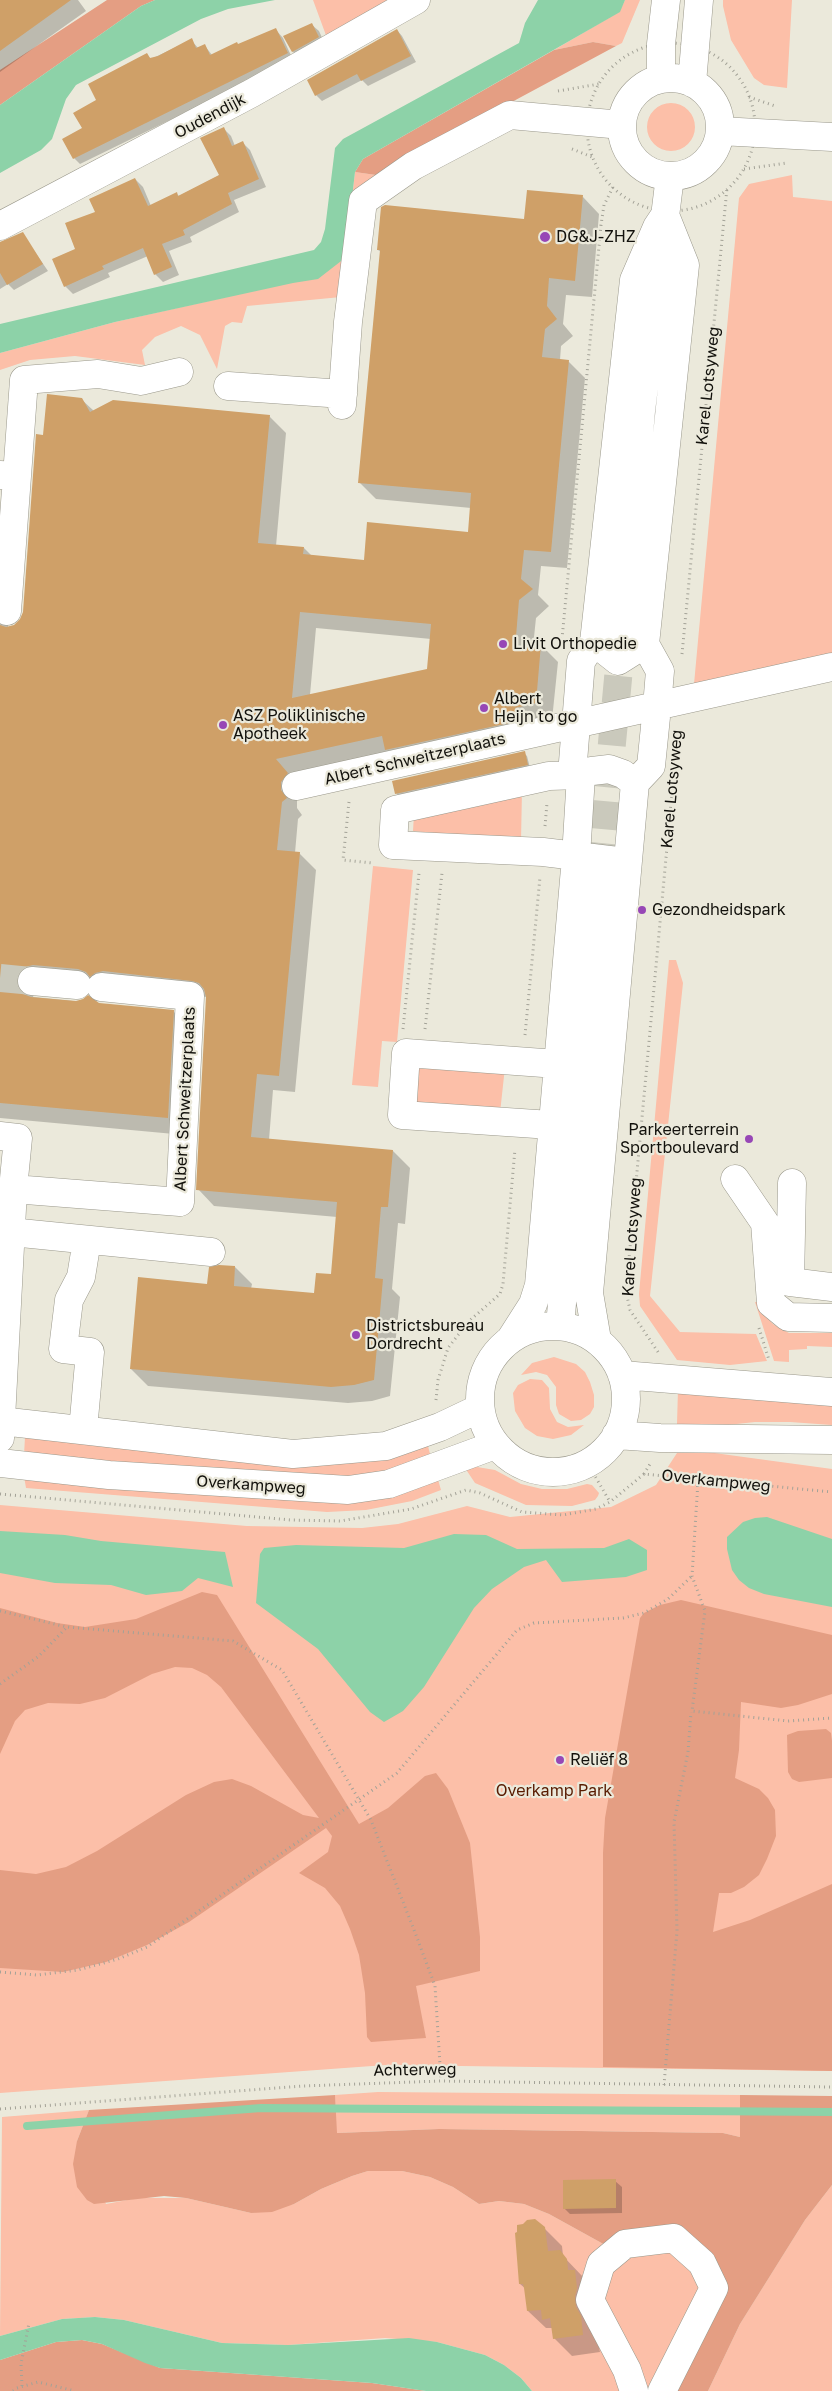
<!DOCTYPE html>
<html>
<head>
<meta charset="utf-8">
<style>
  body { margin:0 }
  canvas { display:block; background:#ebe9db }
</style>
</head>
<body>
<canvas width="832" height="2391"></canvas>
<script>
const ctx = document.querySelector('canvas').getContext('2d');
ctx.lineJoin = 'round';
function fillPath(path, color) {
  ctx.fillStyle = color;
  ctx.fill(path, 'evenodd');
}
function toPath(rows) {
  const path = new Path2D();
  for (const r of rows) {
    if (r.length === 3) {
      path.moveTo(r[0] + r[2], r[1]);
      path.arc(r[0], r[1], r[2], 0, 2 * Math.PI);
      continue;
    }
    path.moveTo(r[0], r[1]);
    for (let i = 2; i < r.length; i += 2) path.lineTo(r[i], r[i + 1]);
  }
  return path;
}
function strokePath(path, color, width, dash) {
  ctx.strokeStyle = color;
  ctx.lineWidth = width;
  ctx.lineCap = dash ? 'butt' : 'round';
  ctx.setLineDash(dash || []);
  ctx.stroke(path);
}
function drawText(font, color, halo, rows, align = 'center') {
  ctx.font = font + ' "Golos Text",sans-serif';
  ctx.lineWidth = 4.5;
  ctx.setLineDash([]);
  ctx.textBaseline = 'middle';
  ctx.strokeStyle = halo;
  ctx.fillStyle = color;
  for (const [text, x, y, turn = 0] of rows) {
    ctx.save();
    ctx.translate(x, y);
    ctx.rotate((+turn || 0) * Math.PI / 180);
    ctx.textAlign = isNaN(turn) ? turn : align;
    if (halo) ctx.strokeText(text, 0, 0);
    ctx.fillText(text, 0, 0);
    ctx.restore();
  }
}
const green = toPath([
  [313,0,395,0,327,38],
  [625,0,640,0,622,43,616,46,593,42,554,50,619,12],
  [723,0,792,0,787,88,764,85,754,78,731,40,723,6],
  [671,127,24],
  [355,172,376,175,357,190,341,297,247,306,242,323,232,322,225,326,217,369,200,335,181,326,155,337,142,350,145,365,75,356,30,360,0,370,0,353,115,322,320,276,345,257],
  [792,175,793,197,832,201,832,658,694,684,739,198,749,184],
  [522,790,521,841,413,831,414,814],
  [373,866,413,870,397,1042,382,1041,378,1087,352,1085],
  [669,960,676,960,683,983,650,1296,680,1332,756,1334,767,1361,730,1365,677,1360,640,1306,639,1294],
  [417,1060,505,1067,500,1113,413,1106],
  [755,1302,759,1302,765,1315,773,1324,789,1333,832,1333,832,1347,807,1346,807,1349,789,1350,789,1362,774,1361],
  [554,1357,576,1364,585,1372,590,1382,594,1395,594,1407,590,1414,581,1420,571,1421,559,1414,556,1405,556,1387,547,1375,536,1372,521,1375,532,1363],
  [530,1379,542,1380,549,1388,550,1409,557,1422,568,1427,584,1425,571,1435,553,1439,537,1436,525,1428,515,1411,513,1393,518,1385],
  [678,1389,832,1405,832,1425,790,1422,755,1422,718,1426,677,1424],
  [25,1437,340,1464,392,1458,428,1446,431,1458,386,1477,335,1483,24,1455],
  [707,1452,832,1469,832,2071,386,2065,0,2093,0,1505,247,1526,362,1528,398,1524,467,1506,510,1517,611,1507,656,1485,677,1453],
  [477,1467,495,1470,521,1484,542,1489,567,1489,587,1484,592,1485,599,1493,598,1496,595,1500,572,1506,526,1505,475,1483,465,1468],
  [24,1476,279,1500,345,1499,437,1476,441,1490,412,1501,366,1510,327,1512,26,1488],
  [378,2092,740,2095,741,2133,740,2137,723,2133,439,2129,336,2133,335,2095],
  [89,2110,77,2141,106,2204,138,2198,186,2198,251,2213,294,2204,321,2189,352,2176,368,2171,402,2171,430,2177,453,2187,479,2204,499,2201,524,2204,549,2214,607,2246,589,2276,624,2391,532,2391,521,2378,504,2365,485,2355,437,2342,385,2338,288,2345,222,2343,124,2320,95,2317,62,2319,0,2336,2,2117],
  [832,2185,832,2391,708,2391,740,2324,805,2220],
  [680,2251,702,2288,656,2391,639,2391,601,2293,614,2259]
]);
const forest = toPath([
  [107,0,155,0,141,6,0,105,0,70],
  [593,42,616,46,376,175,355,172,363,159,554,50],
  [202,1592,217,1595,359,1824,388,1808,425,1776,436,1773,448,1789,470,1843,480,1937,480,1971,416,1986,426,2038,371,2042,367,2037,365,1993,359,1955,350,1929,340,1906,325,1888,299,1873,328,1852,332,1836,326,1828,189,1922,147,1945,106,1962,63,1972,0,1968,0,1870,36,1874,66,1867,97,1851,186,1795,214,1782,232,1779,251,1786,303,1815,319,1818,221,1687,207,1675,192,1668,175,1667,152,1674,105,1698,80,1704,48,1703,25,1710,15,1721,0,1754,0,1608,57,1623,85,1627,136,1619],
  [681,1600,832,1635,832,1694,798,1705,781,1708,741,1702,739,1750,735,1778,759,1789,768,1798,775,1810,776,1836,767,1859,759,1875,744,1887,731,1893,719,1893,713,1932,750,1920,832,1884,832,2071,603,2067,603,1853,605,1818,640,1618,644,1613,660,1605],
  [826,1729,831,1733,832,1741,832,1778,799,1782,792,1779,788,1772,787,1735,798,1731],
  [335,2095,337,2133,439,2129,723,2133,740,2137,740,2095,832,2096,832,2185,805,2220,740,2324,708,2391,672,2391,714,2306,699,2249,607,2246,549,2214,524,2204,499,2201,479,2204,453,2187,430,2177,402,2171,368,2171,352,2176,321,2189,294,2204,272,2212,251,2213,186,2198,164,2196,94,2204,87,2200,77,2187,73,2164,77,2141,89,2110],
  [82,2340,102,2344,160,2368,372,2383,426,2391,0,2391,0,2360,56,2342]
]);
const water = toPath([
  [155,0,275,0,228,9,201,19,76,85,66,99,52,139,41,150,0,173,0,105,141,6],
  [538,0,625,0,620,12,363,159,355,172,345,258,318,279,293,283,115,322,0,353,0,324,314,250,321,242,325,229,335,148,343,139,519,43,525,23],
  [767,1517,832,1539,832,1607,764,1594,749,1588,739,1580,732,1570,727,1549,727,1537,743,1522,755,1518],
  [0,1531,65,1535,101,1541,225,1552,233,1587,198,1578,182,1591,146,1595,111,1585,55,1583,0,1573],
  [454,1534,486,1535,517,1549,604,1548,629,1539,647,1550,647,1570,626,1577,562,1582,546,1560,524,1567,492,1589,474,1608,424,1687,403,1711,384,1722,370,1712,318,1649,256,1603,260,1554,264,1548,296,1545,404,1548],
  [95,2317,124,2320,222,2343,288,2345,409,2338,437,2342,485,2355,504,2365,521,2378,532,2391,426,2391,372,2383,160,2368,145,2363,102,2344,82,2340,56,2342,0,2360,0,2336,62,2319]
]);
const shadow = toPath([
  [0,0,78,0,86,11,0,72],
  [312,25,319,31,325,44,299,58,293,52,285,37,283,38,293,60,80,164,74,158,84,128,98,101,147,55,151,59,191,40,199,49,205,46,212,55,276,30,283,38],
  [397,30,402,36,416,62,368,86,362,80,322,101,316,95],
  [223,128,231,136,235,146,243,143,250,150,266,187,234,200,239,212,190,237,192,242,169,251,179,275,163,282,155,274,148,256,108,273,110,277,73,294,65,286,76,250,96,213,135,179,143,187,151,206,177,194,179,196,220,175],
  [583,197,599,214,592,297,566,295,563,324,573,336,561,346,560,360,568,361,585,378,567,568,541,566,538,595,549,606,536,618,533,647,541,645,558,662,552,720,297,799,297,808,302,815,298,819,295,853,299,853,316,870,295,1092,273,1090,269,1140,393,1151,410,1168,405,1224,398,1223,392,1289,400,1297,390,1396,372,1401,348,1403,148,1386,131,1369,208,1285,235,1267,252,1284,251,1289,315,1294,332,1276,337,1217,214,1206,198,1189,207,997,120,988,36,989,33,997,173,1011,190,1028,185,1135,0,1118,0,530,14,544,8,627,14,626,21,621,24,612,44,437,81,399,94,411,269,416,286,433,276,546,304,548,312,556,365,561,469,533,471,508,376,499,359,482,381,252,378,250,525,220],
  [316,628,431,639,428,670,310,695],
  [22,233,48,271,14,290,8,284,0,289,0,243],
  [524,753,527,756,530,768,399,796,396,793],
  [615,2181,622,2187,622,2213,570,2214,564,2208],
  [544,2228,562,2246,563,2256,584,2278,600,2352,572,2356,554,2338,552,2328,546,2328,528,2311,526,2289,520,2284]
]);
const stream = toPath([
  [27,2126,261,2108,832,2112]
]);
const building = toPath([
  [0,0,71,0,0,51],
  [312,23,319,37,292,52,283,36],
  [276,28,288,53,73,159,62,139,82,128,73,113,96,100,88,84,147,53,150,58,158,56,192,38,196,48,205,44,210,55,237,42,238,44],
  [397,29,411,56,361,81,357,74,315,96,307,80],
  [224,127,232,146,243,141,259,179,228,193,232,204,183,230,185,235,162,244,172,267,154,275,143,248,102,266,104,269,64,287,52,259,75,249,65,223,95,212,89,199,135,178,148,206,177,192,178,196,219,175,200,138],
  [527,190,583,195,575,281,549,278,547,306,557,319,545,329,542,357,569,360,558,476,551,552,524,550,521,579,533,589,519,600,515,649,541,644,536,703,515,708,518,721,385,750,382,736,276,759,288,773,281,782,281,790,287,798,282,802,277,850,300,852,279,1076,257,1074,251,1137,393,1150,388,1207,381,1207,375,1278,383,1279,374,1380,354,1385,331,1387,130,1369,138,1277,207,1284,209,1267,219,1265,235,1266,234,1286,314,1293,316,1273,331,1274,337,1202,196,1190,206,997,204,989,199,983,192,981,103,971,95,973,90,977,86,972,78,969,33,965,25,967,19,972,17,979,18,988,23,994,31,997,76,1001,83,999,88,995,99,1003,174,1010,168,1118,0,1103,0,625,6,627,14,625,20,619,23,612,36,434,43,435,47,394,82,398,90,412,113,400,270,415,258,543,304,547,303,554,364,560,367,522,468,532,471,493,358,483,380,250,377,250,381,207,385,205,524,219],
  [300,612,431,624,427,669,292,698],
  [23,232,43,264,7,285,0,273,0,242],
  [525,751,528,765,395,794,392,781],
  [616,2179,616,2208,563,2209,563,2180],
  [535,2219,545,2227,548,2251,560,2250,567,2259,568,2270,575,2270,577,2288,575,2296,576,2307,581,2316,583,2335,553,2339,550,2318,542,2320,541,2310,527,2311,524,2288,523,2284,519,2284,515,2233,517,2232,517,2225,523,2224,527,2220]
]);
const minorTunnel = toPath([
  [600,871,622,636],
  [0,978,32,981]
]);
const path = toPath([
  [671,127,84],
  [558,91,599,84],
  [749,97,775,106],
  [572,149,592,157],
  [744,169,787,163],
  [562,639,601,225,604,205,613,187],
  [682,654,727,188],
  [349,802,343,860,373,863],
  [545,826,547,803],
  [403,1029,419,873],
  [425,1029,442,873],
  [525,1035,540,877],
  [759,1328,769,1360],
  [658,1352,630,1310,626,1291,673,782],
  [436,1400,438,1380,448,1348,468,1322,500,1294,503,1284,515,1149],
  [588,1464,610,1502],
  [644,1474,650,1464],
  [698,1481,692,1576,705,1611,692,1711,788,1721,832,1718],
  [0,1494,291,1520,340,1521,411,1509,466,1490,480,1493,522,1512,563,1515,596,1509,610,1502,644,1474,832,1492],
  [0,1611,67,1627,233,1641,282,1670,371,1820,416,1935,435,1986,441,2081],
  [0,1684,39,1656,67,1627],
  [0,1972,37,1975,78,1970,118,1959,147,1947,397,1773,517,1630,534,1623,623,1618,644,1613,668,1599,692,1576],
  [664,2085,677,1931,674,1822,688,1752,691,1712],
  [0,2109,303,2086,441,2081,832,2087],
  [22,2386,21,2364,29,2323],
  [13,2391,17,2388,38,2382,75,2391]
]);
const minor = toPath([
  [671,127,49],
  [661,79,661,44,666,0],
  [692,83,699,0],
  [720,131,832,137],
  [0,226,252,93,416,0],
  [228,386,343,394],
  [342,405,348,322,363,201,413,166,510,115,622,125],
  [0,475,17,476,24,380,98,374,141,381,179,372],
  [7,611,17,476],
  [622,634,641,411,670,176],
  [594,642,618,661,645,644],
  [296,786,832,667],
  [626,862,543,852,393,845,395,810,549,776,581,775,592,771,609,769,623,774,635,783],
  [32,981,77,985],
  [551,1125,402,1115,406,1053,557,1064],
  [0,1136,18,1138,13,1189,0,1438],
  [735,1179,765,1223,771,1303,788,1317,832,1318],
  [792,1183,790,1282,832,1287],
  [13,1189,180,1202,190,996,101,987],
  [0,1231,211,1252],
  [553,1399,73],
  [560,1326,600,871],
  [510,1340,533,1304,539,1285,576,857,581,775,573,762,581,661,594,642,634,280,657,227,665,215],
  [597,1340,589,1293,635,783,651,766,657,707,660,671,645,644,685,265,665,215],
  [622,1375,832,1392],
  [0,1421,293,1454,386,1446,440,1427,480,1408],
  [83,1430,90,1352,63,1349,69,1300,81,1277,87,1240],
  [616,1435,660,1438,832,1440],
  [0,1463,109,1475,348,1490,389,1484,495,1445],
  [634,2391,627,2370,590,2300,601,2264,625,2244,674,2238,702,2263,714,2288,662,2391]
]);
const markers = [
  [545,237,6,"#9747b6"],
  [503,644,5,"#9747b6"],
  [484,708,5,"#9747b6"],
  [223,725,5,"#9747b6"],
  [642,910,5,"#9747b6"],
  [749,1139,5,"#9747b6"],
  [356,1335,5,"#9747b6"],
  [560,1760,5,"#9747b6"]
];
const streetNames = [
  ["Oudendijk",210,116,-28],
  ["Karel Lotsyweg",708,386,-84],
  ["Albert Schweitzerplaats",415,759,-13],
  ["Karel Lotsyweg",672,789,-85],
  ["Albert Schweitzerplaats",185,1099,-87],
  ["Karel Lotsyweg",632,1237,-86],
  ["Overkampweg",716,1481,6],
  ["Overkampweg",251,1485,4],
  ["Achterweg",415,2070,-1]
];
const poiNames = [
  ["DG&J-ZHZ",556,237],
  ["Livit Orthopedie",513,644],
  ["Albert",494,699],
  ["Heijn to go",494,717],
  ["ASZ Poliklinische",233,716],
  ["Apotheek",233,734],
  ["Gezondheidspark",652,910],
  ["Parkeerterrein",739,1130,"right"],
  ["Sportboulevard",739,1148,"right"],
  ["Districtsbureau",366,1326],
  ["Dordrecht",366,1344],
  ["Reliëf 8",570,1760]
];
const parkNames = [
  ["Overkamp Park",554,1791]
];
fillPath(green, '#fcbfa8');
fillPath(forest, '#e49e83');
fillPath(water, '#8dd2a8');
fillPath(shadow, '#0003');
strokePath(stream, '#8dd2a8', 8);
fillPath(building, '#cfa068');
strokePath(minorTunnel, '#cac9bc', 28, [28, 14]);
strokePath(minor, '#9a988b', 29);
strokePath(path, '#a3a297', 3, [1, 4]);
strokePath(minor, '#fff', 28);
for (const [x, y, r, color] of markers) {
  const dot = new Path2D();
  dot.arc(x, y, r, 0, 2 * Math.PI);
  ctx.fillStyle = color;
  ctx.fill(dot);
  strokePath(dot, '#ebe9db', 2);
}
drawText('16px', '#12110c', '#ebe9db', streetNames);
drawText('16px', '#12110c', '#ebe9db', poiNames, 'left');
drawText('16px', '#581b00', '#ebe9db', parkNames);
</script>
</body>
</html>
